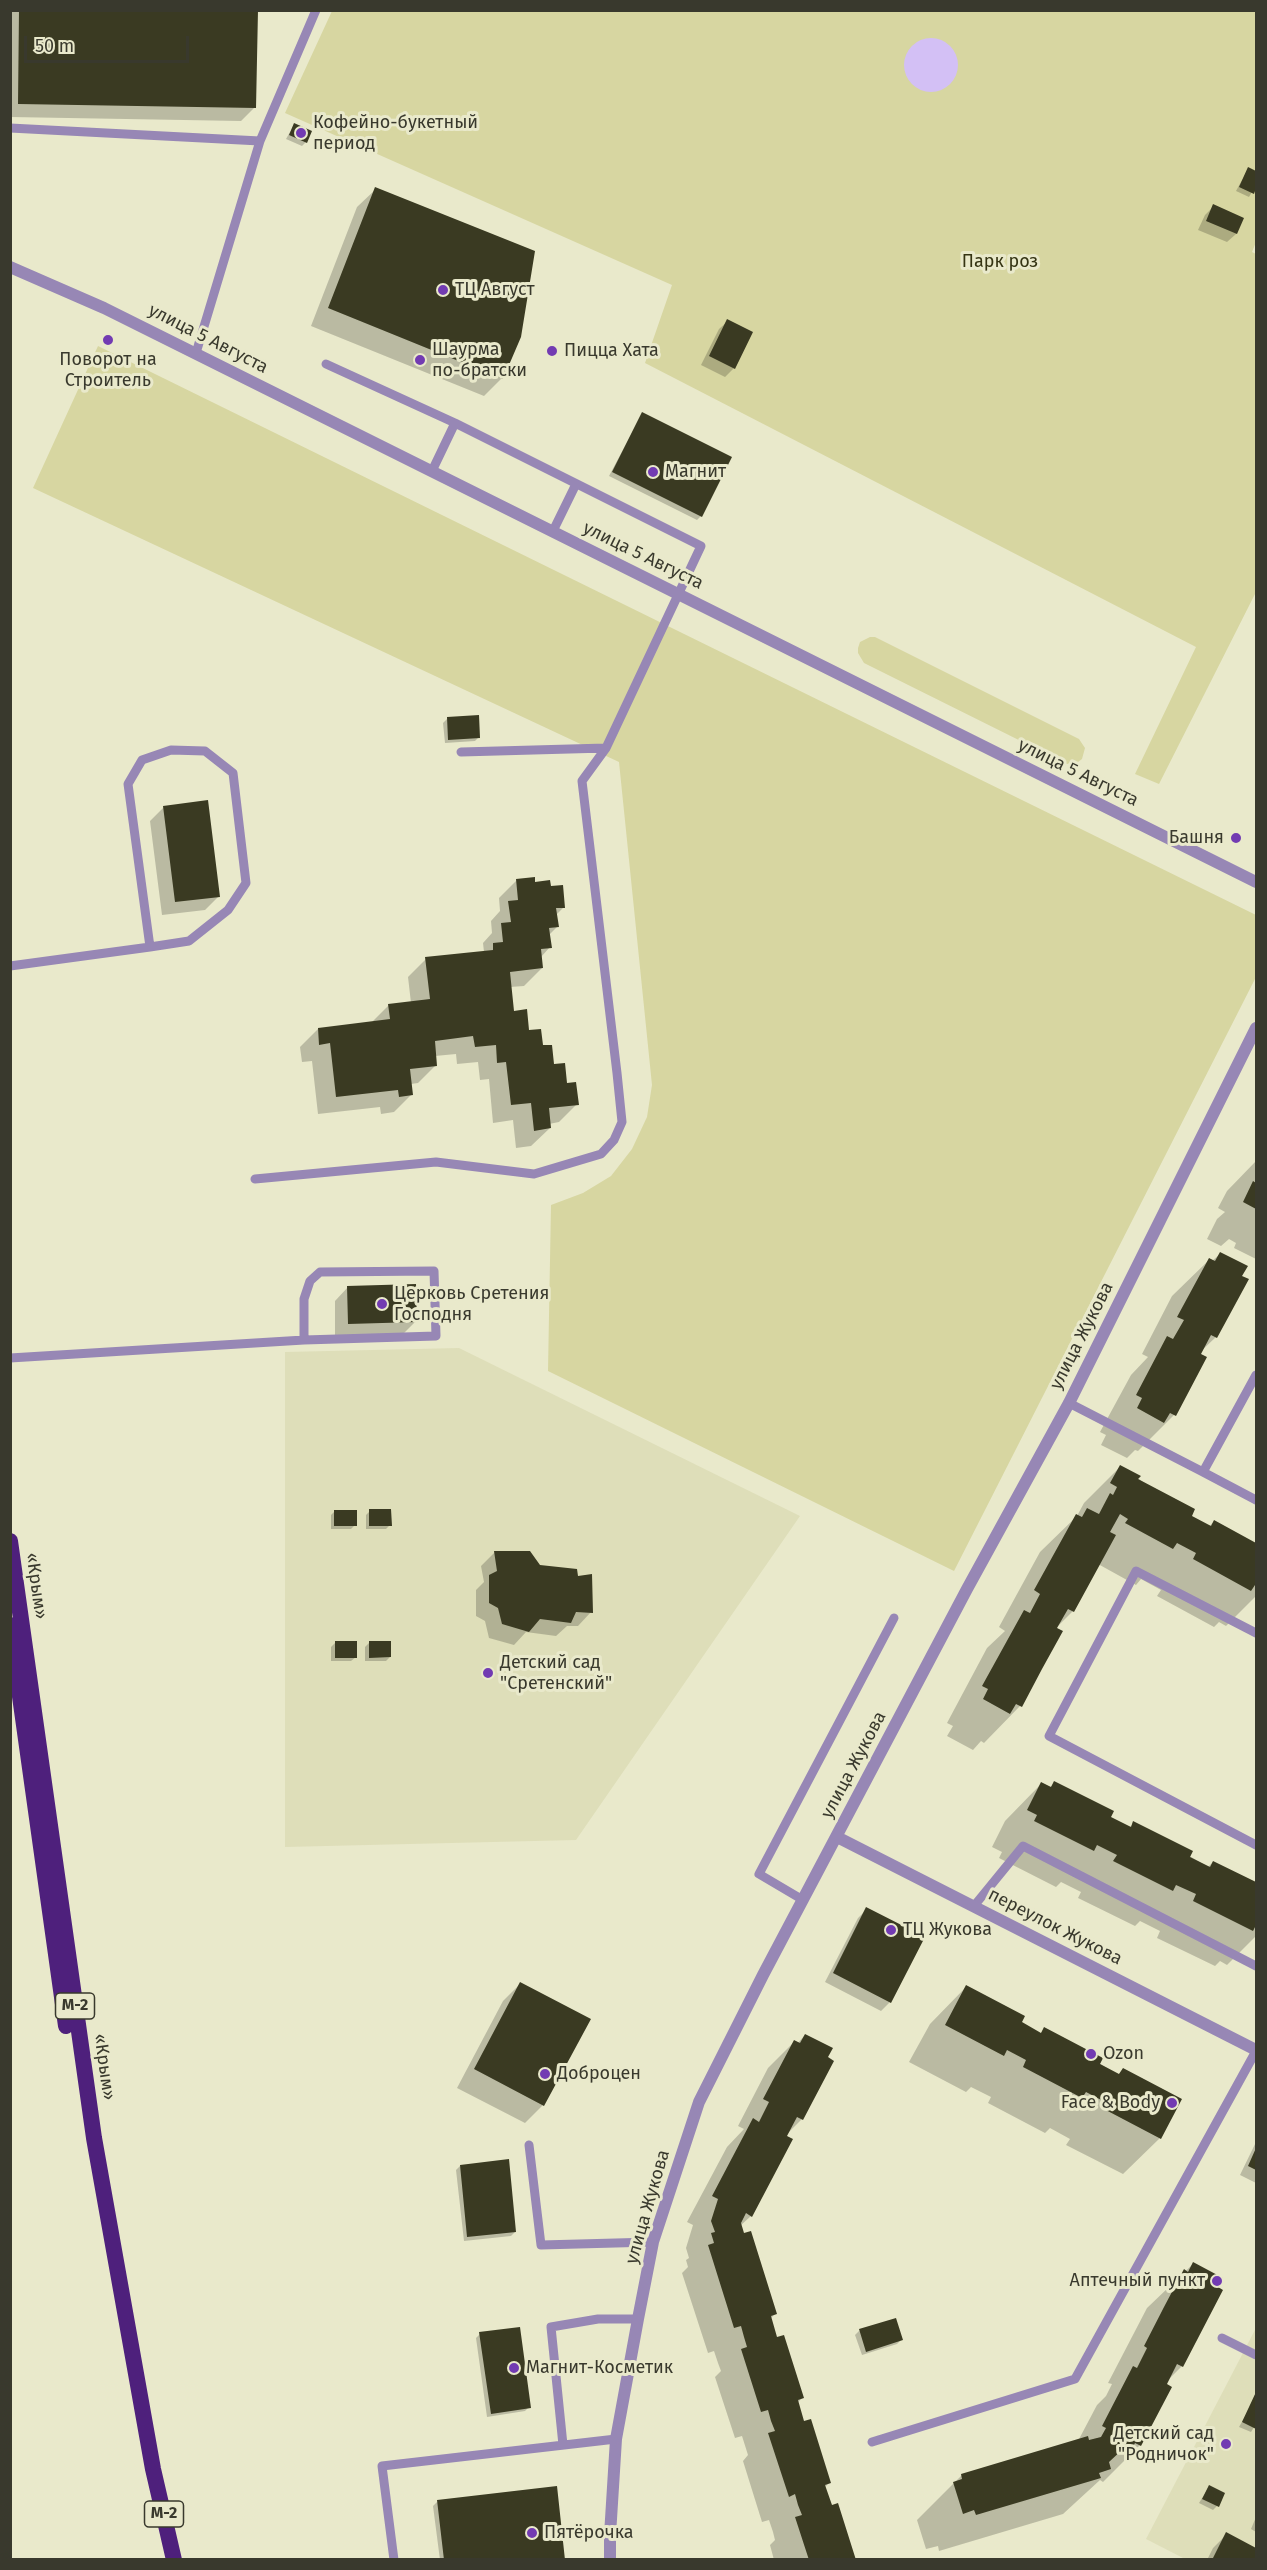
<!DOCTYPE html>
<html>
<head>
<meta charset="utf-8">
<style>
  body { margin:0 }
  #map { position:relative; width:1267px; height:2570px; overflow:hidden; background:#e9e9cb; font-family:"Fira Sans",sans-serif }
  canvas { display:block }
  .frame { position:absolute; inset:0; border:12px solid #39392d; pointer-events:none }
  .scale { position:absolute; left:24px; top:36px; width:165px; height:27px; box-sizing:border-box; border:3px solid #39392d; border-top:0; padding-left:8px; font-size:18px; line-height:21px; white-space:nowrap; color:#39392d; -webkit-text-stroke:4px #e9e9cb; paint-order:stroke }
</style>
</head>
<body>
<div id="map">
<canvas width="1267" height="2570"></canvas>
<div class="frame"></div>
<div class="scale">50 m</div>
</div>
<script>
const ctx = document.querySelector('canvas').getContext('2d');
ctx.lineJoin = 'round';
function fillPath(path, color) {
  ctx.fillStyle = color;
  ctx.fill(path, 'evenodd');
}
function toPath(rows) {
  const path = new Path2D();
  for (const r of rows) {
    if (r.length === 3) {
      path.moveTo(r[0] + r[2], r[1]);
      path.arc(r[0], r[1], r[2], 0, 2 * Math.PI);
      continue;
    }
    path.moveTo(r[0], r[1]);
    for (let i = 2; i < r.length; i += 2) path.lineTo(r[i], r[i + 1]);
  }
  return path;
}
function strokePath(path, color, width, dash) {
  ctx.strokeStyle = color;
  ctx.lineWidth = width;
  ctx.lineCap = dash ? 'butt' : 'round';
  ctx.setLineDash(dash || []);
  ctx.stroke(path);
}
function drawText(font, color, halo, rows, align = 'center') {
  ctx.font = font + ' "Fira Sans",sans-serif';
  ctx.lineWidth = 6;
  ctx.setLineDash([]);
  ctx.textBaseline = 'middle';
  ctx.strokeStyle = halo;
  ctx.fillStyle = color;
  for (const [text, x, y, turn = 0] of rows) {
    ctx.save();
    ctx.translate(x, y);
    ctx.rotate((+turn || 0) * Math.PI / 180);
    ctx.textAlign = isNaN(turn) ? turn : align;
    if (halo) ctx.strokeText(text, 0, 0);
    ctx.fillText(text, 0, 0);
    ctx.restore();
  }
}
const built = toPath([
  [459,1348,800,1516,576,1840,285,1847,285,1352],
  [1256,2328,1256,2559,1185,2559,1146,2539]
]);
const green = toPath([
  [332,11,1256,11,1256,242,1252,252,1256,254,1256,592,1159,784,1135,774,1196,647,645,363,672,285,285,113],
  [98,346,1256,915,1256,977,954,1571,548,1371,551,1205,583,1193,611,1176,632,1149,647,1117,652,1085,619,762,33,488],
  [870,637,875,637,1079,739,1085,748,1082,759,1078,762,1067,764,864,663,858,653,858,648,860,642]
]);
const water = toPath([
  [931,65,27]
]);
const shadow = toPath([
  [10,10,256,10,255,107,241,121,10,117],
  [294,125,306,142,302,146,286,139],
  [1248,169,1256,173,1256,185,1249,197,1236,191],
  [376,189,502,378,484,396,311,326,357,207],
  [1214,206,1242,219,1236,234,1227,242,1198,230,1205,215],
  [728,321,734,368,725,377,701,365,719,329],
  [642,414,701,516,697,520,609,476],
  [447,719,479,737,475,741,445,743,443,723],
  [164,807,219,896,205,910,162,915,150,821],
  [517,880,550,888,564,907,556,915,557,927,549,935,550,947,541,957,542,968,524,986,510,987,513,1012,542,1047,577,1104,559,1122,549,1124,550,1128,531,1146,516,1148,513,1120,493,1123,489,1079,480,1080,478,1062,457,1064,456,1054,435,1056,436,1065,418,1083,411,1084,412,1094,394,1112,381,1114,380,1107,318,1114,312,1061,302,1062,300,1047,318,1029,371,1023,389,1005,411,1003,408,977,426,959,484,952,483,943,492,933,491,921,500,911,499,898],
  [1256,1161,1256,1259,1234,1248,1236,1243,1229,1239,1221,1246,1207,1239,1217,1219,1225,1212,1218,1208,1227,1191],
  [1220,1254,1216,1337,1198,1354,1174,1415,1138,1451,1135,1450,1127,1458,1101,1445,1106,1435,1100,1432,1131,1375,1148,1357,1142,1354,1172,1296,1209,1260,1212,1261],
  [348,1287,415,1322,402,1335,335,1337,335,1301],
  [1121,1466,1190,1516,1209,1527,1214,1521,1256,1545,1256,1596,1226,1626,1219,1622,1214,1627,1157,1596,1161,1590,1141,1579,1136,1585,1098,1564,1073,1611,1056,1628,1061,1631,1020,1706,984,1743,981,1741,973,1750,947,1736,953,1726,947,1723,987,1648,1005,1631,999,1627,1040,1552,1077,1516,1084,1503],
  [335,1511,355,1525,351,1529,331,1529,331,1515],
  [370,1511,390,1525,386,1529,366,1529,366,1515],
  [495,1552,539,1567,591,1612,578,1626,567,1626,556,1636,526,1632,514,1645,489,1638,485,1621,476,1616,476,1590,484,1582,481,1566],
  [335,1643,356,1657,351,1661,331,1661,331,1647],
  [369,1643,390,1657,386,1661,365,1661,365,1647],
  [1055,1783,1109,1818,1129,1828,1134,1823,1208,1867,1213,1862,1256,1884,1256,1936,1227,1965,1220,1961,1215,1966,1157,1938,1160,1931,1140,1921,1135,1926,1078,1898,1081,1892,1061,1882,1056,1887,999,1858,1002,1852,992,1847,1005,1821,1041,1784,1049,1788],
  [867,1909,890,2002,881,2011,825,1982,858,1918],
  [521,1983,589,2020,543,2105,525,2123,457,2088,503,2001],
  [966,1987,1020,2023,1040,2034,1045,2029,1118,2075,1123,2070,1160,2138,1123,2174,1066,2145,1070,2139,1050,2128,1045,2133,988,2103,991,2097,971,2087,966,2092,909,2062,930,2024],
  [805,2035,802,2119,786,2135,751,2216,740,2226,775,2314,770,2319,776,2339,802,2398,797,2403,803,2423,830,2482,824,2488,854,2560,774,2560,770,2545,775,2540,773,2532,769,2520,762,2522,743,2461,748,2455,742,2436,735,2438,715,2377,721,2371,718,2363,714,2351,708,2353,682,2273,688,2267,686,2260,689,2258,686,2248,693,2225,687,2222,727,2147,744,2129,738,2126,768,2068,794,2042,797,2044],
  [1256,2142,1256,2183,1240,2175],
  [460,2166,515,2232,511,2236,464,2241,456,2170],
  [1193,2264,1182,2366,1167,2381,1140,2445,1103,2482,1100,2480,1063,2514,939,2551,938,2546,926,2549,917,2520,962,2475,1078,2441,1097,2405,1106,2396,1112,2384,1108,2383,1147,2308],
  [895,2320,901,2340,897,2344,862,2355,855,2335,859,2331],
  [480,2334,529,2407,525,2411,487,2417,476,2338],
  [1256,2397,1256,2424,1251,2432,1239,2427],
  [1209,2487,1217,2506,1213,2510,1199,2503],
  [437,2502,563,2560,440,2560,433,2506],
  [1256,2517,1256,2532,1251,2529],
  [1227,2534,1256,2550,1256,2560,1207,2560,1213,2548]
]);
const building = toPath([
  [19,10,258,10,256,108,18,104],
  [294,123,312,131,307,143,289,135],
  [1248,167,1256,171,1256,188,1254,194,1239,187],
  [375,187,535,251,521,337,503,379,328,308],
  [1213,204,1244,218,1237,234,1206,221],
  [727,319,753,332,735,369,709,356],
  [642,412,732,457,702,517,612,472],
  [479,715,480,738,448,740,447,717],
  [208,800,220,897,175,902,163,806],
  [535,877,535,882,550,880,551,886,563,885,565,908,556,908,559,927,549,928,552,948,541,949,543,968,510,972,514,1011,527,1009,529,1030,541,1029,543,1045,552,1045,554,1064,565,1063,567,1083,576,1082,579,1105,549,1108,551,1128,534,1131,531,1103,511,1105,506,1062,497,1063,496,1045,475,1047,473,1036,435,1041,437,1066,410,1069,413,1095,399,1097,398,1090,336,1097,330,1043,319,1045,318,1028,390,1019,388,1004,430,999,425,957,493,950,493,943,503,942,501,923,511,922,508,901,518,900,516,879],
  [1253,1181,1256,1183,1256,1209,1243,1202],
  [1220,1252,1248,1266,1242,1276,1249,1279,1217,1338,1211,1335,1201,1354,1207,1357,1176,1416,1170,1413,1164,1423,1137,1408,1142,1398,1136,1395,1167,1336,1173,1339,1184,1320,1177,1317,1209,1258,1215,1261],
  [416,1284,417,1322,348,1324,347,1286],
  [1120,1465,1141,1476,1138,1479,1195,1509,1192,1516,1211,1526,1214,1520,1256,1543,1256,1586,1255,1585,1251,1591,1193,1559,1196,1553,1177,1543,1173,1549,1125,1523,1128,1519,1120,1514,1110,1532,1116,1535,1074,1612,1068,1609,1057,1628,1063,1631,1042,1669,1022,1707,1016,1704,1010,1714,983,1699,988,1689,982,1686,1024,1610,1030,1613,1040,1594,1034,1590,1076,1514,1082,1517,1087,1508,1099,1514,1110,1493,1113,1495,1117,1487,1110,1483],
  [369,1509,391,1509,392,1526,369,1526],
  [334,1510,357,1510,357,1526,334,1526],
  [494,1551,530,1551,540,1565,577,1569,578,1576,592,1574,593,1613,576,1612,571,1623,540,1619,529,1632,502,1624,498,1608,489,1603,489,1575,497,1571],
  [335,1641,357,1641,357,1658,335,1658],
  [369,1641,391,1641,391,1657,369,1658],
  [1054,1781,1114,1811,1111,1817,1131,1827,1133,1821,1193,1851,1190,1857,1210,1867,1213,1861,1256,1882,1256,1925,1253,1931,1193,1901,1196,1894,1176,1885,1173,1891,1113,1861,1117,1855,1097,1845,1094,1851,1034,1821,1037,1815,1027,1810,1041,1782,1051,1787],
  [866,1907,925,1937,891,2003,833,1973],
  [520,1982,591,2019,544,2106,474,2069],
  [966,1985,1025,2016,1022,2022,1041,2033,1044,2027,1103,2058,1100,2064,1119,2074,1123,2068,1182,2099,1161,2139,1102,2108,1105,2102,1086,2092,1082,2098,1023,2067,1026,2060,1007,2050,1004,2056,945,2025],
  [805,2034,833,2048,828,2057,834,2061,803,2120,797,2117,787,2136,793,2139,752,2217,746,2213,741,2223,744,2233,751,2231,777,2314,771,2316,777,2337,784,2335,804,2398,798,2400,804,2421,811,2419,831,2483,825,2485,832,2505,838,2503,856,2560,809,2560,795,2517,802,2515,798,2505,795,2494,789,2497,768,2433,775,2431,771,2421,768,2410,761,2412,741,2349,747,2347,744,2337,741,2326,734,2328,708,2245,714,2243,711,2233,715,2232,711,2221,718,2199,712,2196,753,2118,759,2122,769,2102,763,2099,794,2040,800,2043],
  [1256,2148,1256,2170,1248,2166],
  [509,2159,516,2232,467,2237,460,2165],
  [1193,2262,1223,2278,1218,2287,1223,2290,1183,2367,1177,2364,1167,2384,1172,2387,1141,2446,1135,2443,1130,2452,1124,2448,1109,2462,1111,2469,1099,2473,1101,2478,976,2515,974,2510,963,2514,953,2482,962,2479,961,2474,1088,2436,1089,2440,1101,2437,1106,2428,1102,2426,1133,2366,1137,2368,1147,2348,1144,2346,1164,2307,1184,2269,1188,2272],
  [896,2318,903,2340,866,2352,859,2329],
  [520,2327,531,2408,491,2414,479,2332],
  [1256,2392,1256,2429,1242,2422],
  [1209,2485,1225,2493,1219,2507,1202,2499],
  [557,2486,565,2560,444,2560,437,2500],
  [1226,2532,1256,2548,1256,2560,1212,2560]
]);
const service = toPath([
  [10,128,260,141],
  [196,353,260,141,316,10],
  [432,471,455,423],
  [553,531,576,484],
  [461,752,606,748],
  [10,966,150,947,189,941,228,910,246,883,233,773,205,751,171,750,142,760,128,784,150,947],
  [255,1179,436,1162,534,1174,601,1154,614,1140,622,1122,617,1073,582,781,606,748,701,546,455,423,326,364],
  [10,1358,304,1340,436,1336,434,1271,320,1272,310,1281,304,1299,304,1340],
  [1256,1375,1203,1472,1256,1500],
  [1069,1403,1203,1472],
  [1256,1633,1136,1571,1049,1736,1256,1845],
  [803,1900,759,1874,894,1618],
  [974,1906,1023,1846,1256,1966],
  [529,2145,541,2245,653,2242],
  [1222,2338,1256,2355],
  [872,2442,1075,2379,1256,2051],
  [563,2445,551,2327,598,2319,638,2319],
  [394,2560,382,2466,616,2439]
]);
const minor = toPath([
  [837,1837,1256,2050],
  [610,2560,610,2535,616,2439,638,2319,653,2242,699,2102,763,1975,967,1589,1069,1403,1256,1028]
]);
const tertiary = toPath([
  [10,267,104,308,1256,882]
]);
const trunk = toPath([
  [10,1541,94,2138,153,2469,174,2560],
  [10,1625,66,2026]
]);
const markers = [
  [301,133,6,"#723bb2"],
  [443,290,6,"#723bb2"],
  [108,340,6,"#723bb2"],
  [552,351,6,"#723bb2"],
  [420,360,6,"#723bb2"],
  [653,472,6,"#723bb2"],
  [1236,838,6,"#723bb2"],
  [382,1304,6,"#723bb2"],
  [488,1673,6,"#723bb2"],
  [891,1930,6,"#723bb2"],
  [1091,2054,6,"#723bb2"],
  [545,2074,6,"#723bb2"],
  [1172,2103,6,"#723bb2"],
  [1217,2281,6,"#723bb2"],
  [514,2368,6,"#723bb2"],
  [1226,2444,6,"#723bb2"],
  [532,2533,6,"#723bb2"]
];
const shields = [
  [75,2006,39],
  [164,2514,39]
];
const shieldNames = [
  ["М-2",75,2006],
  ["М-2",164,2514]
];
const poiNames = [
  ["Кофейно-букетный",313,123],
  ["период",313,144],
  ["ТЦ Август",455,290],
  ["Шаурма",432,350],
  ["по-братски",432,371],
  ["Пицца Хата",564,351],
  ["Поворот на",108,360,"center"],
  ["Строитель",108,381,"center"],
  ["Магнит",665,472],
  ["Башня",1224,838,"right"],
  ["Церковь Сретения",394,1294],
  ["Господня",394,1315],
  ["Детский сад",500,1663],
  ["\"Сретенский\"",500,1684],
  ["ТЦ Жукова",903,1930],
  ["Ozon",1103,2054],
  ["Доброцен",557,2074],
  ["Face & Body",1160,2103,"right"],
  ["Аптечный пункт",1205,2281,"right"],
  ["Магнит-Косметик",526,2368],
  ["Детский сад",1214,2434,"right"],
  ["\"Родничок\"",1214,2455,"right"],
  ["Пятёрочка",544,2533]
];
const parkNames = [
  ["Парк роз",1000,262]
];
const streetNames = [
  ["улица 5 Августа",208,339,27],
  ["улица 5 Августа",643,556,26],
  ["улица 5 Августа",1078,773,26],
  ["улица Жукова",1082,1336,-63],
  ["«Крым»",36,1586,82],
  ["улица Жукова",854,1765,-62],
  ["переулок Жукова",1055,1927,27],
  ["«Крым»",104,2067,82],
  ["улица Жукова",648,2207,-74]
];
fillPath(built, '#dedeb9');
fillPath(green, '#d7d6a1');
fillPath(water, '#d3c0f5');
fillPath(shadow, '#0003');
fillPath(building, '#3a3a22');
strokePath(service, '#9787b5', 9);
strokePath(minor, '#9787b5', 12);
strokePath(tertiary, '#9787b5', 12);
strokePath(trunk, '#4e207c', 16);
for (const [x, y, r, color] of markers) {
  const dot = new Path2D();
  dot.arc(x, y, r, 0, 2 * Math.PI);
  ctx.fillStyle = color;
  ctx.fill(dot);
  strokePath(dot, '#e9e9cb', 2);
}
for (const [x, y, w] of shields) {
  const box = new Path2D();
  box.roundRect(x - w / 2, y - 13, w, 26, 4.5);
  ctx.fillStyle = '#e9e9cb';
  ctx.fill(box);
  strokePath(box, '#39392d', 1.5);
}
drawText('bold 16px', '#39392d', null, shieldNames);
drawText('18px', '#39392d', '#e9e9cb', poiNames, 'left');
drawText('18px', '#353413', '#e9e9cb', parkNames);
drawText('18px', '#39392d', '#e9e9cb', streetNames);
</script>
</body>
</html>
